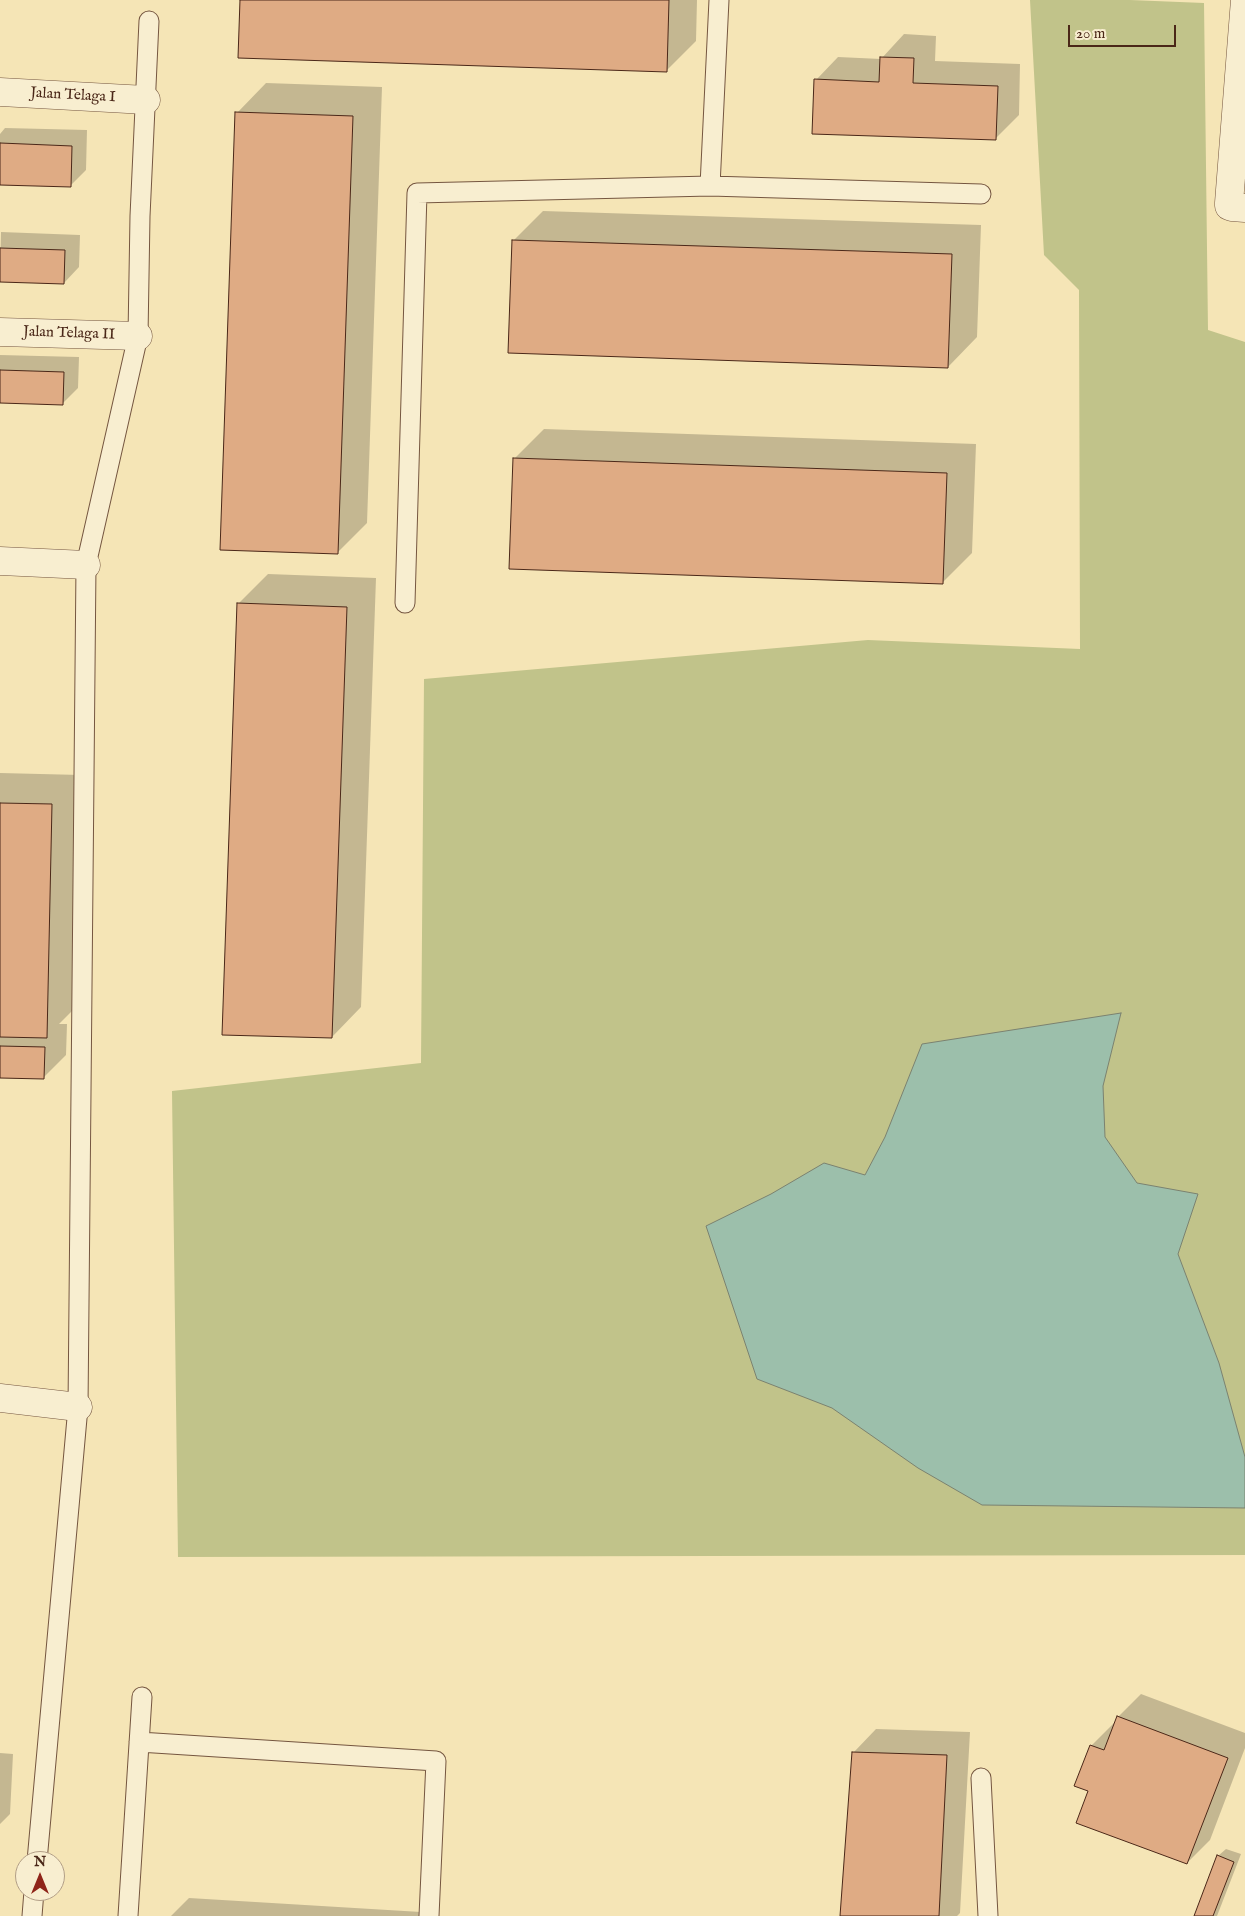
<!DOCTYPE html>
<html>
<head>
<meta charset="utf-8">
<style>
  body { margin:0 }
  #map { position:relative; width:1245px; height:1916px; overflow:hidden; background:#f5e5b6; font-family:"IM FELL English",serif }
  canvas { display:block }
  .north { position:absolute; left:15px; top:1851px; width:50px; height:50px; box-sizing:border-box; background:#f8eed0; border:1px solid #b29e86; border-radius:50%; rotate:0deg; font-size:14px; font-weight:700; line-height:20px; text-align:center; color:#4a2718 }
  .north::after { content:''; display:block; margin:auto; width:18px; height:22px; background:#8f2418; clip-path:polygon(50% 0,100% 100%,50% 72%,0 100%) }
  .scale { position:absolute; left:1068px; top:25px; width:108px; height:22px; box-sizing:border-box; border:2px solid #4a2718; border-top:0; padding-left:6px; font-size:15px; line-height:18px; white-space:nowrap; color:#4a2718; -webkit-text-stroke:4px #f8eed0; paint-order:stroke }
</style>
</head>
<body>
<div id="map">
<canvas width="1245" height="1916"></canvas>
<div class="north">N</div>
<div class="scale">20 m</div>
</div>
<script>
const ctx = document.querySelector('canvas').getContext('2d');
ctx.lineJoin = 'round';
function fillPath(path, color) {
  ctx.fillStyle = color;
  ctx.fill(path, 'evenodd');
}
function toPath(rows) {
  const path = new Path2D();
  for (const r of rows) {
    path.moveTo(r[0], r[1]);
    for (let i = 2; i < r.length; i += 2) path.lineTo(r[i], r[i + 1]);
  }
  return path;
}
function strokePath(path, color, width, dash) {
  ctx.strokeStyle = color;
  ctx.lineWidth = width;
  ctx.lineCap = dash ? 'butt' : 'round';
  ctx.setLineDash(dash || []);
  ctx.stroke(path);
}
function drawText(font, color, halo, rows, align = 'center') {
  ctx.font = font + ' "IM FELL English",serif';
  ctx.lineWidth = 4;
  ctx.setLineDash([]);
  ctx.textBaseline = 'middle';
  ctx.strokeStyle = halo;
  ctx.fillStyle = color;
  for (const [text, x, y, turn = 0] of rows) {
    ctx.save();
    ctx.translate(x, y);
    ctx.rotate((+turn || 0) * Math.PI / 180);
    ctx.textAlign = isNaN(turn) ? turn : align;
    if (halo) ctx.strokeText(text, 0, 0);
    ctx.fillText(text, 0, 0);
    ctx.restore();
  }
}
const green = toPath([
  [1030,0,1130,0,1204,3,1208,330,1245,342,1245,1555,178,1557,172,1091,421,1063,424,679,868,640,1080,649,1079,290,1044,255]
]);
const water = toPath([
  [1121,1013,1103,1086,1105,1137,1137,1183,1198,1194,1178,1254,1219,1363,1245,1457,1245,1508,982,1505,918,1468,832,1408,757,1379,706,1226,771,1194,824,1163,865,1175,885,1137,922,1044,1121,1013]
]);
const shadow = toPath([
  [241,0,697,0,696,41,666,71],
  [904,34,936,36,935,61,1020,64,1019,115,996,138,816,80,838,57,881,59],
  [266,83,382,87,367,523,337,553,237,113],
  [5,128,87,130,86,170,71,185,0,183,0,134],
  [543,211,981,225,977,337,948,367,514,240],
  [1,232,80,235,79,267,64,283,0,281],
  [0,355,79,357,78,388,62,404,0,402],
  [544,429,976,444,972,553,943,582,514,459],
  [268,574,376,578,361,1007,332,1037,238,604],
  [0,773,81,775,76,1007,59,1024,67,1024,66,1055,43,1078,0,1077],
  [1141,1694,1245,1733,1245,1748,1210,1840,1187,1863,1090,1790,1091,1746,1114,1723,1116,1724,1118,1717],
  [876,1729,970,1732,960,1913,957,1916,841,1916,854,1752],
  [0,1753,13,1754,10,1814,0,1824],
  [1226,1849,1241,1854,1217,1916,1195,1916,1218,1856],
  [189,1898,421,1912,420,1916,171,1916]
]);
const building = toPath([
  [240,0,669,0,667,72,238,58,240,0],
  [880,57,914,58,913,83,998,86,996,140,812,134,814,79,879,82,880,57],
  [235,112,353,116,338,554,220,550,235,112],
  [0,143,72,146,71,187,0,185,0,143],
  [512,240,952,254,948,368,508,353,512,240],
  [0,248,65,250,64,284,0,282,0,248],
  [0,370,64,372,63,405,0,403,0,370],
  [513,458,947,473,943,584,509,569,513,458],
  [237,603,347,607,332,1038,222,1035,237,603],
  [0,803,52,804,47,1038,0,1037,0,803],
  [0,1046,45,1047,44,1079,0,1078,0,1046],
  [1117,1716,1228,1758,1187,1864,1076,1823,1088,1791,1074,1786,1090,1745,1104,1750,1117,1716],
  [852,1752,947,1755,939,1916,840,1916,852,1752],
  [1217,1855,1234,1862,1213,1916,1194,1916,1217,1855]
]);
const service = toPath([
  [710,186,719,0],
  [405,603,417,193,710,186,981,194],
  [139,1742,436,1761,429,1916],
  [981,1778,988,1916],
  [37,1861,78,1407,86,565,138,336,140,216,149,21],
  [32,1916,34,1891],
  [128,1916,142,1697]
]);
const minor = toPath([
  [1245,0,1229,203,1229,206,1232,207,1245,208],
  [0,92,146,100],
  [0,332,138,336],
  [0,561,86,565],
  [0,1398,78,1407]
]);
const streetNames = [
  ["Jalan Telaga I",73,96,3],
  ["Jalan Telaga II",69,334,2]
];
fillPath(green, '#c1c38a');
fillPath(water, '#9cbfab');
strokePath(water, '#7b8270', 1);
fillPath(shadow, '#0003');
fillPath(building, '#dfab84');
strokePath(building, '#4a2718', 1);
strokePath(service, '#755640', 21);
strokePath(minor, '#755640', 29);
strokePath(service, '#f8eed0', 19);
strokePath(minor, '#f8eed0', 28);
drawText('15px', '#4a2718', '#f8eed0', streetNames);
</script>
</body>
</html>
